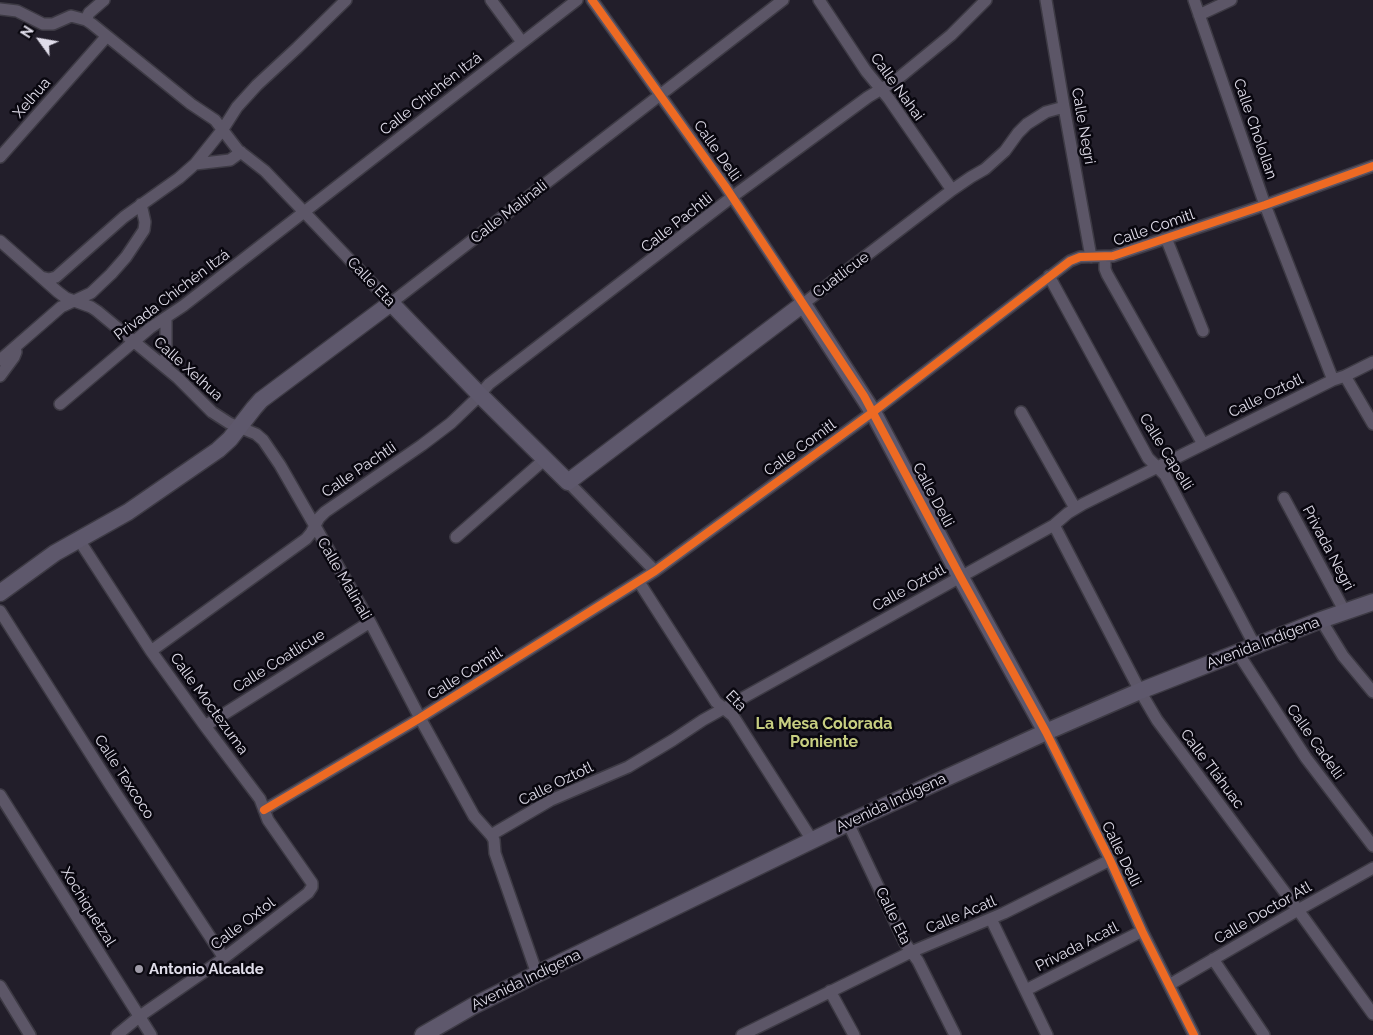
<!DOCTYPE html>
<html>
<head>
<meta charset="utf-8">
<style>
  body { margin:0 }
  #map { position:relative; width:1373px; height:1035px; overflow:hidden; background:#221e2a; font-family:Raleway,sans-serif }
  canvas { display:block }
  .north { position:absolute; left:15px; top:15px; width:50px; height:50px; -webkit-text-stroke:4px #09070f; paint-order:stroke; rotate:302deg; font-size:14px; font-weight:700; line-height:20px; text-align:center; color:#e0ddea }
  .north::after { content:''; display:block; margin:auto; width:18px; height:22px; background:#e0ddea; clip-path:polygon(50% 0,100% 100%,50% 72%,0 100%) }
</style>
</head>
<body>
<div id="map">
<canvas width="1373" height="1035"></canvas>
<div class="north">N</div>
</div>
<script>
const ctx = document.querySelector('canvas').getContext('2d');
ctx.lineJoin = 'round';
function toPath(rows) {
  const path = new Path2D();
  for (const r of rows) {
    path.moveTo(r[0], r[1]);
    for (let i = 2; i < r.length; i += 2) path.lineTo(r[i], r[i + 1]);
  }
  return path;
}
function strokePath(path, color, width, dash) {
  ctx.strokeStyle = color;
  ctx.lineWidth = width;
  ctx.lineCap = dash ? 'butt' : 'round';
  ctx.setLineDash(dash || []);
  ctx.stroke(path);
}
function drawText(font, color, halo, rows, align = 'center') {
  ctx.font = font + ' Raleway,sans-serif';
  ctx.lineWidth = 5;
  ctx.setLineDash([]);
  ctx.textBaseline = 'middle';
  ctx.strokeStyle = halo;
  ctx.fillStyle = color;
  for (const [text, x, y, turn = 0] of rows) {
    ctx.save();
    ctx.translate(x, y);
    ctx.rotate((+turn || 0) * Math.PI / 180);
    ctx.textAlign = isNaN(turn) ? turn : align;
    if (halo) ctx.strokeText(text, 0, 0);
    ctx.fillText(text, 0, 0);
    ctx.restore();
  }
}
const street = toPath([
  [491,0,522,42],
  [592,0,725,186,803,304,952,190,971,177,985,169,1005,151,1018,133,1027,124,1046,112,1064,107],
  [819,0,866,71,889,99,952,190],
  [1046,0,1064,107,1091,257],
  [1194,0,1265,205,1333,380],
  [0,9,17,11,43,24,53,24,71,16,86,20,92,24,191,104,215,120,238,150,265,171,391,303,783,0],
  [1199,15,1231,0],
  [86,20,89,13,104,0],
  [0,157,107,36],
  [195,164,230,160,241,152],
  [1166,238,1203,331],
  [0,241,58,292,66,298,91,307,97,311,178,378,212,412,229,423,256,434,263,440,280,465,370,622,420,718,474,816,491,835,494,840,495,853,537,974],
  [1105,257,1105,269,1107,274,1203,444],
  [1049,276,1148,458,1165,475,1255,646],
  [41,277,49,279,56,277,124,217,179,178,195,164,223,129,237,107,257,85,297,48,346,0],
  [0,360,61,307,91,293,111,274,126,257,144,230,145,222,141,204],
  [166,368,166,318],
  [0,376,14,357,16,352,15,347],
  [1345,376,1373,424],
  [60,404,150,328,183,306,577,0],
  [1021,412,1075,508],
  [568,482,655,571],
  [1284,498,1345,612],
  [1054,525,1140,691,1157,720,1298,910,1373,1014],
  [456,537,545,459],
  [79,540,151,651,205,726,260,799,268,820,312,883,312,887,308,893,224,958,140,1016,117,1035],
  [639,582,716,702,733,716,812,840],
  [0,611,111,786,224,958],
  [1321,620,1343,656,1373,692],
  [151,651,306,539,311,533,319,518,325,512,422,445,451,423,475,400,489,384,732,197,868,97,895,81,951,35,986,0],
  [1238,653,1306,758,1373,846],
  [205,726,370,622],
  [1046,732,1110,860,1142,931,1194,1035],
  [0,795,151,1035],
  [264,810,420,718,655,571,873,412,1070,261,1080,257,1113,256,1265,205,1373,166],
  [848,823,905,943,918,961,955,1035],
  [491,835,551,800,628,767,673,740,703,720,1054,525,1068,513,1083,504,1333,380,1345,376,1373,362],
  [991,919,1047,1035],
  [1213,959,1264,1035],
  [1169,985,1298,910,1373,868],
  [0,986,30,1035],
  [1026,990,1142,931],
  [830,991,854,1035],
  [742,1035,911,952,1004,913,1110,860]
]);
const secondary = toPath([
  [0,593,55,553,128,512,218,450,230,439,254,408,261,400,391,303,479,394,568,482,803,304,873,412,960,576,1046,732],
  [423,1035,473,1006,537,974,848,823,1046,732,1140,691,1321,620,1373,602]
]);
const cycleway = toPath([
  [592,0,725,186,864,396,960,576,1046,732,1110,860,1142,931,1194,1035],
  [264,810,420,718,655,571,873,412,1070,261,1080,257,1113,256,1265,205,1373,166]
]);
const markers = [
  [139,969,5,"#9e9aa7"]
];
const streetNames = [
  ["Calle Nahai",897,87,54],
  ["Calle Chichén Itzá",431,94,-38],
  ["Xelhua",32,98,-49],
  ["Calle Negri",1083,126,80],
  ["Calle Cholollan",1255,129,71],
  ["Calle Delli",717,151,55],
  ["Calle Malinali",509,212,-38],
  ["Calle Pachtli",677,223,-38],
  ["Calle Comitl",1154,228,-19],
  ["Cuatlicue",841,275,-37],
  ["Calle Eta",371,282,46],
  ["Privada Chichén Itzá",172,295,-37],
  ["Calle Xelhua",188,369,42],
  ["Calle Oztotl",1266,396,-26],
  ["Calle Comitl",800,448,-36],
  ["Calle Capelli",1166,452,58],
  ["Calle Pachtli",359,470,-34],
  ["Calle Delli",933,495,62],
  ["Privada Negri",1328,548,62],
  ["Calle Malinali",344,579,60],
  ["Calle Oztotl",909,588,-29],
  ["Avenida Indígena",1263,643,-21],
  ["Calle Coatlicue",279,661,-32],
  ["Calle Comitl",465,674,-32],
  ["Eta",736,701,46],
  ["Calle Moctezuma",209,704,54],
  ["Calle Cadelli",1315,742,55],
  ["Calle Tláhuac",1212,769,53],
  ["Calle Texcoco",124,777,57],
  ["Calle Oztotl",556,784,-26],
  ["Avenida Indígena",891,803,-25],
  ["Calle Delli",1121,854,64],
  ["Xochiquetzal",88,907,58],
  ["Calle Doctor Atl",1263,913,-30],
  ["Calle Acatl",961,915,-23],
  ["Calle Eta",893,916,64],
  ["Calle Oxtol",243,924,-37],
  ["Privada Acatl",1077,947,-27],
  ["Avenida Indígena",526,980,-26]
];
const poiNames = [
  ["Antonio Alcalde",149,969]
];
const neighbourhoodNames = [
  ["La Mesa Colorada",824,724],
  ["Poniente",824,742]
];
strokePath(street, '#3d3a44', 14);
strokePath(secondary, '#3d3a44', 19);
strokePath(street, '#5c5667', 11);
strokePath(secondary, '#5e586c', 16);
strokePath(cycleway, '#ed6a23', 8);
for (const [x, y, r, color] of markers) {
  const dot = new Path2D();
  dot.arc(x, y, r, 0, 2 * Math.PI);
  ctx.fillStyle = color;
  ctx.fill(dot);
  strokePath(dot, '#09070f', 2);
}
drawText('15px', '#e0ddea', '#09070f', streetNames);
drawText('bold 15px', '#e0ddea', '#09070f', poiNames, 'left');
drawText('bold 16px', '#c7ce81', '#09070f', neighbourhoodNames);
</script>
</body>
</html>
